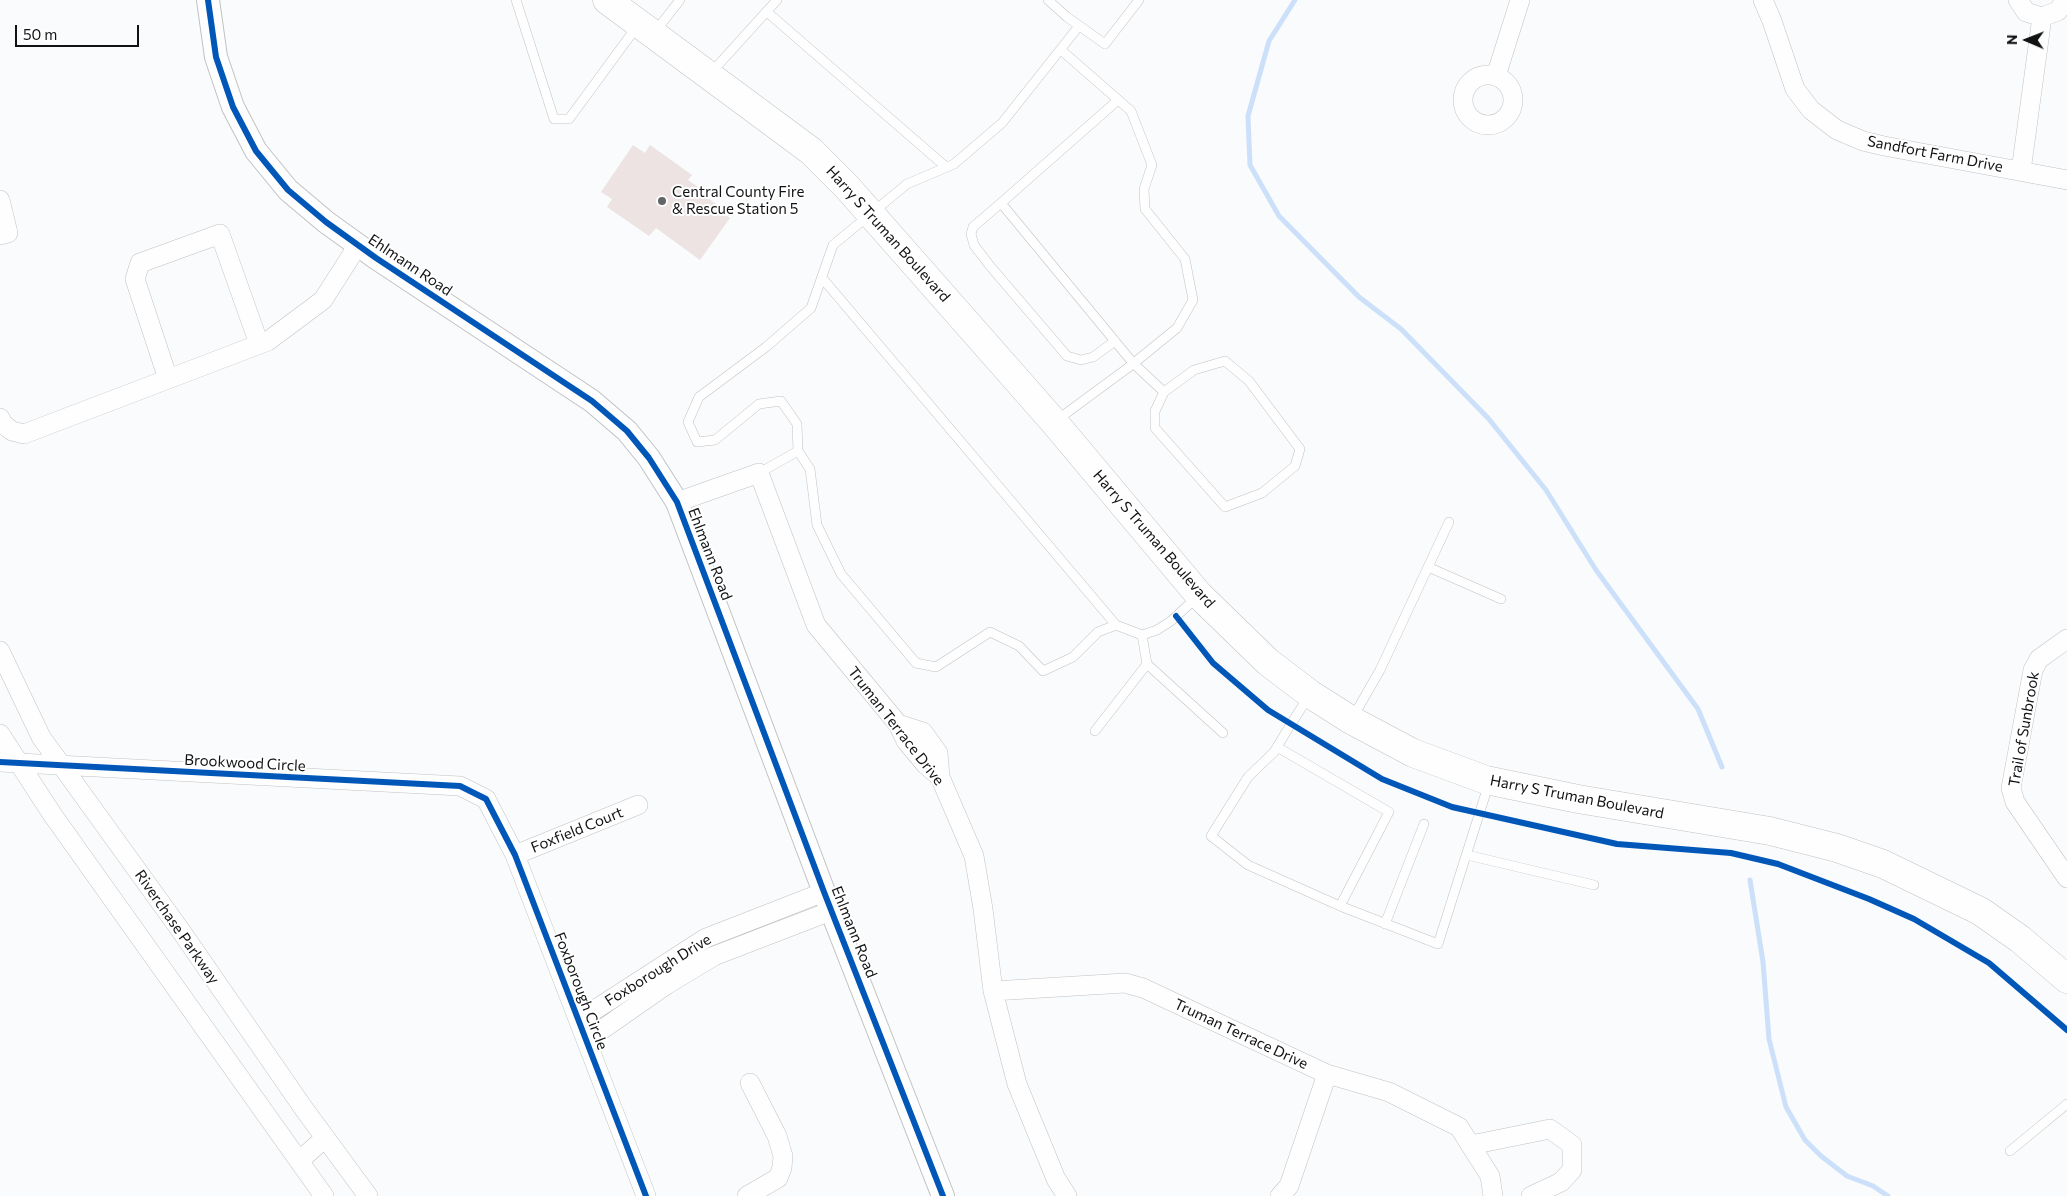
<!DOCTYPE html>
<html>
<head>
<meta charset="utf-8">
<style>
  body { margin:0 }
  #map { position:relative; width:2067px; height:1196px; overflow:hidden; background:#f9fbfd; font-family:Commissioner,sans-serif }
  canvas { display:block }
  .north { position:absolute; left:2002px; top:15px; width:50px; height:50px; -webkit-text-stroke:4px #fff; paint-order:stroke; rotate:271deg; font-size:14px; font-weight:700; line-height:20px; text-align:center; color:#111213 }
  .north::after { content:''; display:block; margin:auto; width:18px; height:22px; background:#111213; clip-path:polygon(50% 0,100% 100%,50% 72%,0 100%) }
  .scale { position:absolute; left:15px; top:25px; width:124px; height:22px; box-sizing:border-box; border:2px solid #111213; border-top:0; padding-left:6px; font-size:15px; line-height:18px; white-space:nowrap; color:#111213; -webkit-text-stroke:4px #fff; paint-order:stroke }
</style>
</head>
<body>
<div id="map">
<canvas width="2067" height="1196"></canvas>
<div class="north">N</div>
<div class="scale">50 m</div>
</div>
<script>
const ctx = document.querySelector('canvas').getContext('2d');
ctx.lineJoin = 'round';
function toPath(rows) {
  const path = new Path2D();
  for (const r of rows) {
    if (r.length === 3) {
      path.moveTo(r[0] + r[2], r[1]);
      path.arc(r[0], r[1], r[2], 0, 2 * Math.PI);
      continue;
    }
    path.moveTo(r[0], r[1]);
    for (let i = 2; i < r.length; i += 2) path.lineTo(r[i], r[i + 1]);
  }
  return path;
}
function strokePath(path, color, width, dash) {
  ctx.strokeStyle = color;
  ctx.lineWidth = width;
  ctx.lineCap = dash ? 'butt' : 'round';
  ctx.setLineDash(dash || []);
  ctx.stroke(path);
}
function fillPath(path, color) {
  ctx.fillStyle = color;
  ctx.fill(path, 'evenodd');
}
function drawText(font, color, halo, rows, align = 'center') {
  ctx.font = font + ' Commissioner,sans-serif';
  ctx.lineWidth = 4;
  ctx.setLineDash([]);
  ctx.textBaseline = 'middle';
  ctx.strokeStyle = halo;
  ctx.fillStyle = color;
  for (const [text, x, y, turn = 0] of rows) {
    ctx.save();
    ctx.translate(x, y);
    ctx.rotate((+turn || 0) * Math.PI / 180);
    ctx.textAlign = isNaN(turn) ? turn : align;
    if (halo) ctx.strokeText(text, 0, 0);
    ctx.fillText(text, 0, 0);
    ctx.restore();
  }
}
const stream = toPath([
  [1295,0,1269,41,1248,116,1250,165,1279,216,1359,297,1401,329,1488,418,1546,490,1596,570,1698,709,1722,767],
  [1750,880,1763,962,1769,1039,1786,1107,1805,1140,1821,1156,1847,1176,1873,1186,1888,1196]
]);
const building = toPath([
  [633,145,645,153,650,145,692,175,688,180,707,193,705,196,716,204,714,207,730,218,700,260,656,228,649,236,607,207,612,199,601,192]
]);
const service = toPath([
  [516,0,554,119,569,119,638,25],
  [1048,0,1067,17,1105,44,1139,0],
  [767,12,946,167],
  [1079,26,1002,123,954,164,907,184,833,245,811,308,766,347,699,397,688,422,697,442,715,440,759,404,781,401,797,424,798,451,810,469,817,525,841,574,916,663,936,667,990,632,1019,646,1043,671,1073,657,1098,632,1116,625,1142,635,1157,630,1171,621,1197,597],
  [654,33,680,0],
  [710,74,777,0],
  [1118,100,1001,203,1133,363,1164,392,1155,411,1155,428,1225,507,1262,493,1295,466,1300,449,1249,381,1225,361,1194,370,1164,392],
  [1001,203,973,227,971,234,974,245,990,266,1067,356,1081,360,1093,357,1115,341],
  [823,279,1116,625],
  [1057,420,1129,367,1177,328,1193,300,1185,259,1145,209,1144,189,1152,165,1131,111,1061,50],
  [759,473,798,451],
  [1428,567,1501,599],
  [1142,635,1147,664,1223,733],
  [1353,717,1380,670,1449,522],
  [1095,731,1147,664],
  [1277,747,1389,812,1340,906,1248,865,1211,836,1248,777,1274,752,1277,747,1291,724,1309,696],
  [1467,855,1594,885],
  [1340,906,1438,944,1489,783],
  [1385,924,1424,824],
  [2010,1151,2067,1104]
]);
const minor = toPath([
  [1763,0,1772,21,1795,89,1811,110,1837,130,1863,141,1884,146,2067,180],
  [2018,0,2026,12,2042,17,2058,11,2065,0],
  [1488,100,25],
  [1496,76,1520,0],
  [2021,171,2042,17],
  [0,200,8,233,0,235],
  [168,379,135,279,140,263,220,234,259,344],
  [0,418,3,424,12,431,24,434,268,341,323,300,358,245],
  [677,502,759,473,816,625,898,724,906,741,926,765,940,777,974,856,983,909,993,991],
  [2067,639,2039,659,2033,670,2011,788,2015,802,2067,878],
  [0,651,41,737,181,931,304,1109,368,1196],
  [898,724,923,732,938,753,940,777],
  [0,734,52,814,324,1196],
  [0,762,460,786,486,799,515,855,646,1196],
  [515,855,638,805],
  [579,1020,706,938,824,892],
  [587,1040,666,985,714,956,831,911],
  [1471,1145,1550,1129,1572,1145,1572,1170,1561,1182,1531,1196],
  [299,1161,325,1138],
  [747,1196,778,1178,782,1168,783,1156,777,1136,750,1083],
  [1067,1196,1056,1179,1017,1084,993,991,1125,983,1143,988,1327,1074,1389,1092,1459,1127,1490,1176,1493,1196],
  [1280,1196,1289,1186,1327,1074]
]);
const tertiary = toPath([
  [208,0,216,57,233,107,256,151,288,190,326,222,376,258,592,401,627,431,649,458,677,502,824,892,943,1196]
]);
const primary = toPath([
  [607,0,811,151,847,187,1054,422,1199,595,1268,662,1310,694,1351,720,1413,753,1486,780,1578,799,1770,831,1837,848,1883,864,1980,911,2020,939,2067,979]
]);
const cycleway = toPath([
  [208,0,216,57,233,107,256,151,288,190,326,222,376,258,592,401,627,431,649,458,677,502,824,892,943,1196],
  [1176,616,1213,663,1268,710,1382,779,1452,807,1617,844,1731,853,1778,864,1869,899,1914,919,1989,963,2067,1030],
  [0,762,460,786,486,799,515,855,646,1196]
]);
const markers = [
  [662,201,5,"#626465"]
];
const streetNames = [
  ["Sandfort Farm Drive",1935,154,11],
  ["Harry S Truman Boulevard",888,234,48],
  ["Ehlmann Road",410,265,34],
  ["Harry S Truman Boulevard",1154,539,49],
  ["Ehlmann Road",710,554,69],
  ["Truman Terrace Drive",896,726,52],
  ["Trail of Sunbrook",2024,729,-80],
  ["Brookwood Circle",245,763,3],
  ["Harry S Truman Boulevard",1577,797,11],
  ["Foxfield Court",577,830,-22],
  ["Riverchase Parkway",177,927,55],
  ["Ehlmann Road",854,932,68],
  ["Foxborough Drive",658,970,-32],
  ["Foxborough Circle",581,991,69],
  ["Truman Terrace Drive",1241,1034,25]
];
const poiNames = [
  ["Central County Fire",672,192],
  ["& Rescue Station 5",672,209]
];
strokePath(stream, '#cce0fa', 5);
fillPath(building, '#ece3e2');
strokePath(service, '#c1c2c3', 10);
strokePath(minor, '#c1c2c3', 20);
strokePath(tertiary, '#c1c2c3', 24);
strokePath(primary, '#c1c2c3', 29);
strokePath(service, '#fefeff', 9);
strokePath(minor, '#fefeff', 19);
strokePath(tertiary, '#fefeff', 22);
strokePath(primary, '#fefeff', 28);
strokePath(cycleway, '#0057b8', 6);
for (const [x, y, r, color] of markers) {
  const dot = new Path2D();
  dot.arc(x, y, r, 0, 2 * Math.PI);
  ctx.fillStyle = color;
  ctx.fill(dot);
  strokePath(dot, '#fff', 2);
}
drawText('15px', '#111213', '#fff', streetNames);
drawText('15px', '#111213', '#fff', poiNames, 'left');
</script>
</body>
</html>
